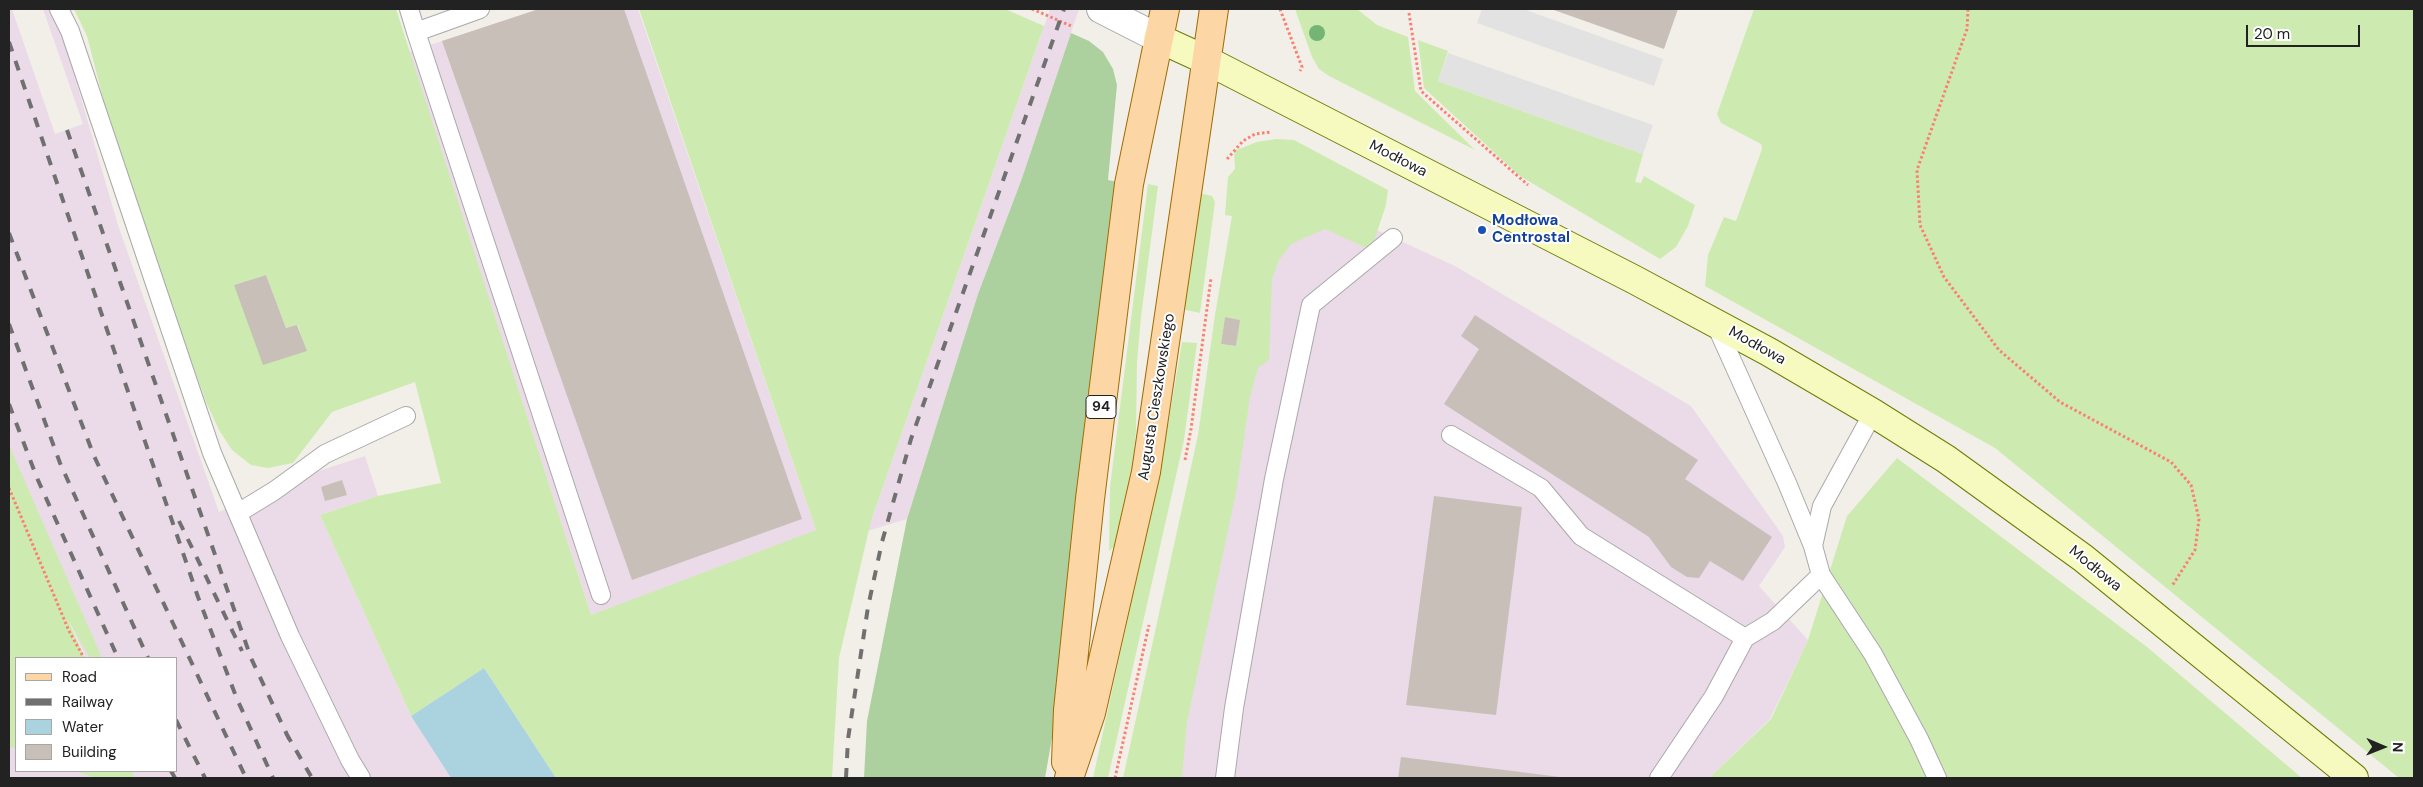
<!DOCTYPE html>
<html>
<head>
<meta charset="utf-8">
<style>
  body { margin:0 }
  #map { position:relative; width:2423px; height:787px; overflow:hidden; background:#f2efe9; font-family:"DM Sans",sans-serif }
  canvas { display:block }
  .frame { position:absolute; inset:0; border:10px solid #222; pointer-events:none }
  .legend { position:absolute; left:15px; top:657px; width:162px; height:115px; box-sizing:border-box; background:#fff; border:1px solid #a7a7a7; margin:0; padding:6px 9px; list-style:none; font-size:15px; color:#222 }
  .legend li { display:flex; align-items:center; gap:10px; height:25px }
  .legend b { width:25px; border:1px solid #a7a7a7 }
  .north { position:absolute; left:2358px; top:722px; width:50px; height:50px; -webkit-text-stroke:4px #fff; paint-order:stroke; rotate:91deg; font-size:14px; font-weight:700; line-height:20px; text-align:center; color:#222 }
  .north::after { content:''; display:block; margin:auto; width:18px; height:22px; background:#222; clip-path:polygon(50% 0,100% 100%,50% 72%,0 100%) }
  .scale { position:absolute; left:2246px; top:25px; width:114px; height:22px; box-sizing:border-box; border:2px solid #222; border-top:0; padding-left:6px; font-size:15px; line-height:18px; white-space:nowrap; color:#222; -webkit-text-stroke:4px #fff; paint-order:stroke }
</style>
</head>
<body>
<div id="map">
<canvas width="2423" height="787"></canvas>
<div class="frame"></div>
<ul class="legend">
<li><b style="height:6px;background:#fcd6a4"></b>Road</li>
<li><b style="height:6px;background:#707070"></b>Railway</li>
<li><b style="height:14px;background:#aad3df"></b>Water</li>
<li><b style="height:14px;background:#c7bfb8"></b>Building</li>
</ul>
<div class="north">N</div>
<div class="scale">20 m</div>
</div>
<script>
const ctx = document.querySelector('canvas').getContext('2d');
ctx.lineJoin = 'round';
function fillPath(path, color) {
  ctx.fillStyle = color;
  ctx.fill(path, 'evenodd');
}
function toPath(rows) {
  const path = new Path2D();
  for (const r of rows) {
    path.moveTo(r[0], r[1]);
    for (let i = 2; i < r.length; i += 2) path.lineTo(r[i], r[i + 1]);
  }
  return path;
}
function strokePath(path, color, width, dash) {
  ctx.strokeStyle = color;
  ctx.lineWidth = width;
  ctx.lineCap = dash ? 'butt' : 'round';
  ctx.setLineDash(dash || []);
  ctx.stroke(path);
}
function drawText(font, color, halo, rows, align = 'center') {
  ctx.font = font + ' "DM Sans",sans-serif';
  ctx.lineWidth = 4;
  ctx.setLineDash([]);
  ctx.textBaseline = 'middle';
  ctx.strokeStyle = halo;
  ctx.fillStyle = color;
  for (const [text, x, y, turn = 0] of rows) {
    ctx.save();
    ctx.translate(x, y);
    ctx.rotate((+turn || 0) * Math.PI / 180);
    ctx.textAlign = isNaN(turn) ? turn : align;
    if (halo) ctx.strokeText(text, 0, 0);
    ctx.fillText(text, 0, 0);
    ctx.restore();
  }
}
const industrial = toPath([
  [9,9,12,9,55,134,83,124,43,9,55,9,118,225,219,512,306,475,365,456,378,496,320,515,411,716,451,778,134,778,131,771,176,771,176,658,86,658,9,489],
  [539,9,638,9,816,530,871,521,1050,9,1079,9,1021,181,978,294,907,519,591,615,409,52],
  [1305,197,1455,266,1691,406,1783,536,1785,547,1759,586,1808,640,1770,719,1709,778,1167,778,1257,306],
  [9,556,16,658,16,771,106,771,109,778,9,778]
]);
const grass = toPath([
  [74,9,396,9,591,615,816,530,639,9,1005,9,1044,26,871,521,839,658,832,778,556,778,484,668,411,716,320,515,378,496,441,483,415,382,332,412,293,463,268,468,251,465,232,450,219,430,206,402,185,344,106,110,87,36],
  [266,275,286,328,298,325,306,351,234,285],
  [1295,9,1357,9,1377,25,1408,37,1415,91,1475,150,1329,76,1319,69,1312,57],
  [1754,9,2414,9,2414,778,2399,778,1995,448,1705,286,1708,255,1724,217,1736,221,1762,149,1761,144,1721,123,1717,114],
  [1418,40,1448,51,1438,81,1643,154,1635,182,1641,183,1644,176,1695,205,1688,226,1676,247,1660,259,1520,176,1424,88],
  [1276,139,1294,140,1388,190,1386,205,1371,250,1325,229,1291,244,1279,260,1272,279,1269,360,1258,368,1250,397,1236,493,1187,722,1182,778,1123,778,1198,435,1215,315,1232,216,1225,215,1228,177,1235,169,1234,151,1257,142],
  [1225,317,1239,320,1236,346,1221,344],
  [1148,184,1158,186,1141,317,1137,362,1136,431,1131,481,1116,545,1109,551,1110,487],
  [1196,192,1212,196,1215,202,1200,313,1182,309],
  [1182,342,1197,343,1184,440,1108,778,1093,778,1161,467],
  [9,445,102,658,90,658,68,620,85,658,16,658,16,749,9,746],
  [1897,458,2147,647,2302,778,1709,778,1771,719,1808,640,1847,516],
  [75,771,132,771,134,778,95,778]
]);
const forest = toPath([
  [1071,33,1089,41,1103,52,1113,69,1117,85,1108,180,1118,182,1054,726,1045,778,864,778,867,721,907,519,978,294,1021,181]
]);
const parking = toPath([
  [1482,9,1523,9,1663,59,1654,86,1477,23],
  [1448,53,1653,125,1643,154,1438,81]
]);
const water = toPath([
  [484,668,556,778,451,778,411,716]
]);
const building = toPath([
  [539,9,624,9,802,519,632,580,442,41],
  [1551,9,1678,9,1664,49],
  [266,275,286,328,297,325,307,351,263,365,234,285],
  [1475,315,1698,460,1685,479,1772,537,1743,581,1710,561,1699,578,1687,577,1671,567,1649,537,1444,404,1479,349,1461,336],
  [1225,317,1240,320,1236,346,1221,344],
  [342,480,347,495,325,501,321,487],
  [1434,496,1522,507,1496,715,1406,705],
  [1401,757,1560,777,1560,778,1398,778]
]);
const path = toPath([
  [1032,9,1071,26],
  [1280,9,1302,67,1300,71],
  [1968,9,1967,29,1917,170,1920,225,1944,277,1999,350,2060,402,2171,462,2191,485,2199,519,2195,550,2172,586],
  [1409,13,1421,91,1528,185],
  [1227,159,1243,141,1255,134,1271,132],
  [1185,460,1191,429,1211,278],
  [9,488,69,631,84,658],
  [1115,778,1149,625]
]);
const lane = toPath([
  [59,9,70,31,212,453,290,636,350,760,361,778],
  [409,9,416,32,480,9],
  [416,32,601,595],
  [1715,323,1787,483,1813,546],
  [1873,413,1822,506,1813,546,1821,575,1873,654,1919,739,1937,778],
  [1451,435,1541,488,1581,536,1745,638],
  [238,513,274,491,325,454,406,416],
  [1225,778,1234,708,1274,479,1311,305,1393,238],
  [1659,778,1714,696,1745,638,1773,621,1821,575]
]);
const street = toPath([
  [1101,9,1158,38]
]);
const secondary = toPath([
  [1158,38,1206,60,1635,280,1769,352,1873,413,1946,459,2083,558,2354,778]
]);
const primary = toPath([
  [1066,762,1068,710,1090,499,1129,184,1165,9],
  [1069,778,1091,713,1146,472,1214,9]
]);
const rail = toPath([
  [9,42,198,597,237,699,273,778],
  [67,130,251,658,289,739],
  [9,233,94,456,246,778],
  [9,324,60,463,148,658],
  [9,404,37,478,118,658],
  [179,521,242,651],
  [176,720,205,778],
  [286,733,312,778],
  [171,771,175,778],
  [846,778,848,739,868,607,882,542,911,439,1064,9]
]);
const trees = [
  [1317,33]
];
const markers = [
  [1482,230,5,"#1a4fb4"]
];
const shields = [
  [1101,407,30]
];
const shieldNames = [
  ["94",1101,407]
];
const streetNames = [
  ["Modłowa",1398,159,27],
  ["Modłowa",1757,346,29],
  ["Augusta Cieszkowskiego",1157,397,-81],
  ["Modłowa",2095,569,39]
];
const transitNames = [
  ["Modłowa",1492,221],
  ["Centrostal",1492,238]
];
fillPath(industrial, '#ebdbe8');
fillPath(grass, '#cdebb0');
fillPath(forest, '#add19e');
fillPath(parking, '#e2e2e2');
fillPath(water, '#aad3df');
fillPath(building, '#c7bfb8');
strokePath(lane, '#a9a9a9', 20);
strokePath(street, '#a9a9a9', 30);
strokePath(secondary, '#707d05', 30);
strokePath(primary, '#a06b00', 30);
strokePath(path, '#fa8072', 3, [2.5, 2.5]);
strokePath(lane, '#fff', 18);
strokePath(street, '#fff', 28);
strokePath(secondary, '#f7fabf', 28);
strokePath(primary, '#fcd6a4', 28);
strokePath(rail, '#707070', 4, [10, 10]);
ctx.fillStyle = '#74b475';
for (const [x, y] of trees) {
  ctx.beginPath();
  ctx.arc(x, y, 8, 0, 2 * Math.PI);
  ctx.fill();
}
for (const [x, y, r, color] of markers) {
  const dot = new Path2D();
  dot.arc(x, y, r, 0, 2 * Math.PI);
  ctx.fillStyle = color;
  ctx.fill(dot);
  strokePath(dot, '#fff', 2);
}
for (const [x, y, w] of shields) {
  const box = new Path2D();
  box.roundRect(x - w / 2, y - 11.5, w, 23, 4);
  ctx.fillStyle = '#fff';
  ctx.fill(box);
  strokePath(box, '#222', 1);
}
drawText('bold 14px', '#222', null, shieldNames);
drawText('15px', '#222', '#fff', streetNames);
drawText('bold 15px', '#164399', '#fff', transitNames, 'left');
</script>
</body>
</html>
